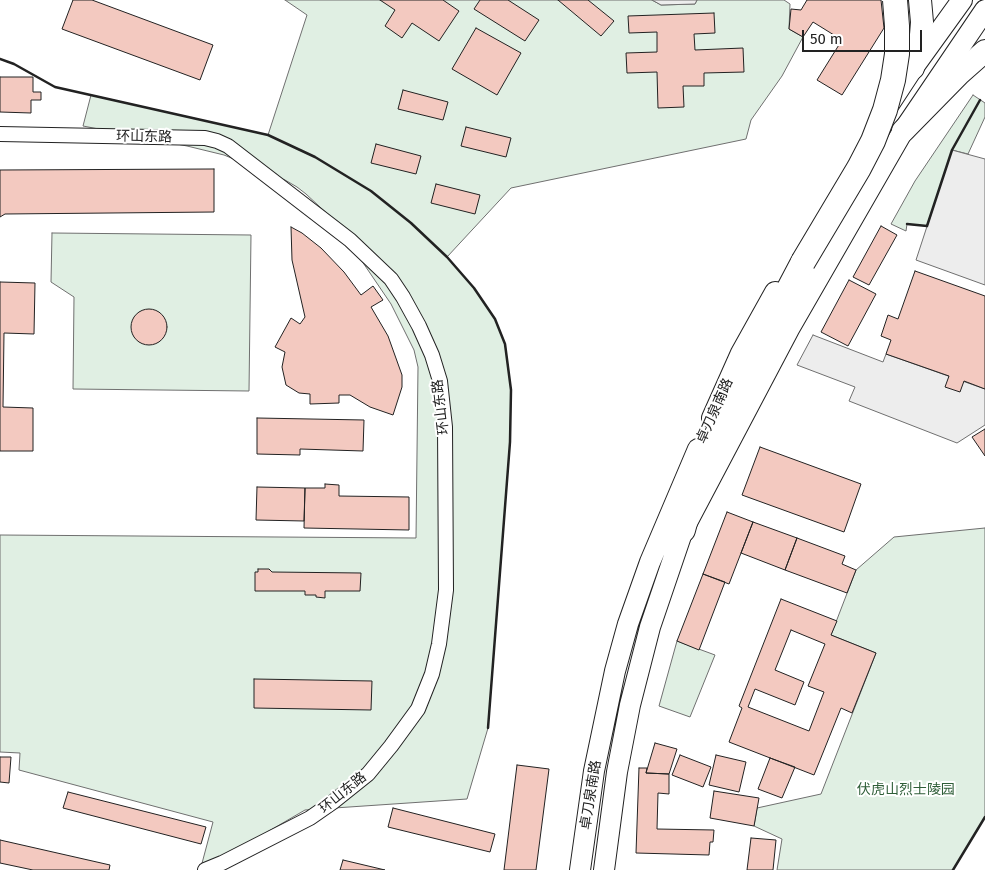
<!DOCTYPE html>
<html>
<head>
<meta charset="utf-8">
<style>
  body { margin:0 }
  #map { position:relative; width:985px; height:870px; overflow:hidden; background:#fff; font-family:"Fira Sans",sans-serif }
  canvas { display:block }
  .scale { position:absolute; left:802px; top:30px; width:120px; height:22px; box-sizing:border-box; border:2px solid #222; border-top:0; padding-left:6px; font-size:15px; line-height:18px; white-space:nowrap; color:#222; -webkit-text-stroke:4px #fff; paint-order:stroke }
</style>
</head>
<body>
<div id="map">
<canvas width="985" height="870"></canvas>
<div class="scale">50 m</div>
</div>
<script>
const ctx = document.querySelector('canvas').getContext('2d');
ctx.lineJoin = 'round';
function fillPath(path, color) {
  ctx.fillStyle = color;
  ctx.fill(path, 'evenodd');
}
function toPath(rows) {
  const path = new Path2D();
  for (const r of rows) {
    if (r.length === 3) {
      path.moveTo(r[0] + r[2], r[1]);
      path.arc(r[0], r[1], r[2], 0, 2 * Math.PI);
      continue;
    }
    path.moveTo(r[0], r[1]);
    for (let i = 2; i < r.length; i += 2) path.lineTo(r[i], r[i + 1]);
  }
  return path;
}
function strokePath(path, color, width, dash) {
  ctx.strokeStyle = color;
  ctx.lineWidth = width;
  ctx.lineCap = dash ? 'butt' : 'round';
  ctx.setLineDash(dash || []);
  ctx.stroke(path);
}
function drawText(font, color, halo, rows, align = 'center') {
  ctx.font = font + ' "Fira Sans","Noto Sans SC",sans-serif';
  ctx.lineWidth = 4;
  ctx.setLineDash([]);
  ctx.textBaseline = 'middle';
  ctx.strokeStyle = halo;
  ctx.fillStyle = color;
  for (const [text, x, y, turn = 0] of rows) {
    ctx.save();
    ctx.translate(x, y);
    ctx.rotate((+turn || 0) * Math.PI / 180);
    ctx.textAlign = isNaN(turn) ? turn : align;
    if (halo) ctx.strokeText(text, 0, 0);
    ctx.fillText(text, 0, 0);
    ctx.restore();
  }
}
const green = toPath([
  [285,0,652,0,661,5,695,4,697,0,784,0,790,4,789,29,803,37,782,76,751,120,746,139,511,188,447,257,474,288,495,319,505,344,511,390,510,442,488,728,467,799,305,810,221,859,201,867,213,822,19,770,20,753,0,752,0,535,416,538,418,367,414,350,391,304,334,220,306,194,297,187,285,180,224,155,187,146,83,126,91,95,268,135,307,15,285,0],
  [973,95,985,103,985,117,968,154,952,150,927,226,907,224,906,231,891,224,915,181,973,95],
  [52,233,251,235,249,391,73,389,74,297,51,282,52,233],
  [985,528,985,817,953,870,777,870,782,839,754,826,757,808,821,794,876,653,831,635,856,570,894,537,985,528],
  [677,641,715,655,690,717,659,706,677,641]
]);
const parking = toPath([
  [652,0,697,0,695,4,661,5,652,0],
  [952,150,985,159,985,285,916,260,952,150],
  [813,335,883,362,886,354,985,389,985,425,957,443,849,401,855,387,797,365,813,335]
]);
const building = toPath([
  [73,0,92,0,213,45,200,80,62,29,73,0],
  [380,0,443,0,459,11,439,41,412,23,402,38,385,26,395,10,380,0],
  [480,0,508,0,539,20,525,41,474,9,480,0],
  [558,0,588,0,614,21,601,36,558,0],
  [807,0,881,0,884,28,842,95,817,80,842,40,813,22,803,37,789,29,791,9,801,10,807,0],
  [714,13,715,33,694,34,695,50,743,48,744,72,704,73,704,86,683,86,684,107,658,108,657,72,627,73,626,53,657,52,657,32,629,33,628,16,714,13],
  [476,28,521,53,497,95,452,69,476,28],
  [0,77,33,77,33,92,41,92,41,100,31,100,31,113,0,112,0,77],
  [403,90,448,102,443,120,398,109,403,90],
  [466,127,511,138,506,157,461,146,466,127],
  [376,144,421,156,416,174,371,163,376,144],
  [214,169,214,212,5,214,0,217,0,170,214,169],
  [436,184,480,195,475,214,431,203,436,184],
  [881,226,897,235,869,285,853,277,881,226],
  [291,227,302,233,321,248,344,272,361,295,373,286,383,300,371,307,388,336,402,375,402,387,393,415,370,407,350,395,339,395,339,403,310,404,310,394,299,393,286,385,282,367,285,352,275,347,291,318,300,324,305,317,292,260,291,227],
  [915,271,985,296,985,389,964,381,960,392,945,387,949,376,886,354,891,340,881,336,888,315,898,319,915,271],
  [849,280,876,294,848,346,821,332,849,280],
  [0,282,35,283,34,334,4,333,3,407,33,408,33,451,0,451,0,282],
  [149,327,18],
  [257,418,364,420,363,451,300,449,300,455,257,454,257,418],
  [985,429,985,456,972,437,985,429],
  [760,447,861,484,844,532,742,495,760,447],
  [325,484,339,485,339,496,409,497,409,530,304,528,305,488,325,488,325,484],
  [257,487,305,488,304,521,256,520,257,487],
  [727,512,753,522,729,584,703,574,727,512],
  [753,522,797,538,785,570,741,553,753,522],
  [797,538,845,556,842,564,856,570,847,593,785,570,797,538],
  [258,569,269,569,272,572,361,573,360,591,325,591,325,598,316,597,316,595,305,595,305,591,255,591,255,572,258,572,258,569],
  [703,574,725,582,699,650,677,641,703,574],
  [781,599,837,621,831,635,876,653,852,713,841,708,814,775,729,742,742,708,739,706,781,599],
  [791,630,825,644,808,686,824,692,809,731,748,707,755,689,795,705,804,682,775,670,791,630],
  [254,679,372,681,371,710,254,708,254,679],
  [655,743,677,749,669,774,646,773,655,743],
  [680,755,711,767,703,787,672,775,680,755],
  [716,755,746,762,739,792,709,785,716,755],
  [0,757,11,757,9,783,0,782,0,757],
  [770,758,795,767,782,798,758,789,770,758],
  [517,765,549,769,536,870,504,870,517,765],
  [639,768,647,768,646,773,669,774,669,794,658,793,657,829,714,830,713,842,710,842,709,855,636,853,639,768],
  [714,791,759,798,754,826,710,818,714,791],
  [68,792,206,827,201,844,63,808,68,792],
  [393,808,495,834,490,852,388,827,393,808],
  [751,838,776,840,773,870,747,870,751,838],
  [0,840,110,865,109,870,33,870,0,863,0,840],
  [343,860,385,870,340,870,343,860]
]);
const minor = toPath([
  [0,134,205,138,217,141,228,146,350,240,391,279,403,297,419,326,432,355,440,381,445,427,446,590,439,644,432,674,418,709,391,746,368,774,333,802,310,818,222,863,205,870]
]);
const secondary = toPath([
  [890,103,913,68,962,0],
  [712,418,741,353,775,292],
  [580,870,594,771,615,671,628,624,650,562,698,449],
  [604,870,617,772,630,705,650,627,683,530,789,329,903,131,985,10]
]);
const primary = toPath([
  [913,68,921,35,922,22,920,0],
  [903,131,959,74,985,51]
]);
const trunk = toPath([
  [683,530,694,489,723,420,754,355,803,262]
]);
const trunkBridge = toPath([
  [803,262,859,168,873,141,885,110,893,80,897,54,897,26,895,0]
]);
const wall = toPath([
  [0,59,14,64,55,87,268,135,315,157,371,191,411,223,447,257,474,288,495,319,505,344,511,390,510,442,488,728],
  [907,224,927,226,952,150,980,100],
  [953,870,985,817]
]);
const streetNames = [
  ["环山东路",144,137,1],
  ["环山东路",441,407,-97],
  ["卓刀泉南路",715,411,-66],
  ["环山东路",343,793,-39],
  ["卓刀泉南路",591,795,-81]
];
const parkNames = [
  ["伏虎山烈士陵园",906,790]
];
fillPath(green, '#e0efe3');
strokePath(green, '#6f6f6f', 1);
fillPath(parking, '#ededed');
strokePath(parking, '#6f6f6f', 1);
fillPath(building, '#f3c9c0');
strokePath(building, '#222', 1);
strokePath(minor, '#222', 16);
strokePath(secondary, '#222', 22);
strokePath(primary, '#222', 24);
strokePath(trunk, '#222', 26);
strokePath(minor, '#fff', 14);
strokePath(secondary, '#fff', 20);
strokePath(primary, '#fff', 22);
strokePath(trunk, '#fff', 24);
strokePath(trunkBridge, '#222', 26, []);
strokePath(trunkBridge, '#fff', 24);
strokePath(wall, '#222', 2.5);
drawText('14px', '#222', '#fff', streetNames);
drawText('14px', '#2f5e38', '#fff', parkNames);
</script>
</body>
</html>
